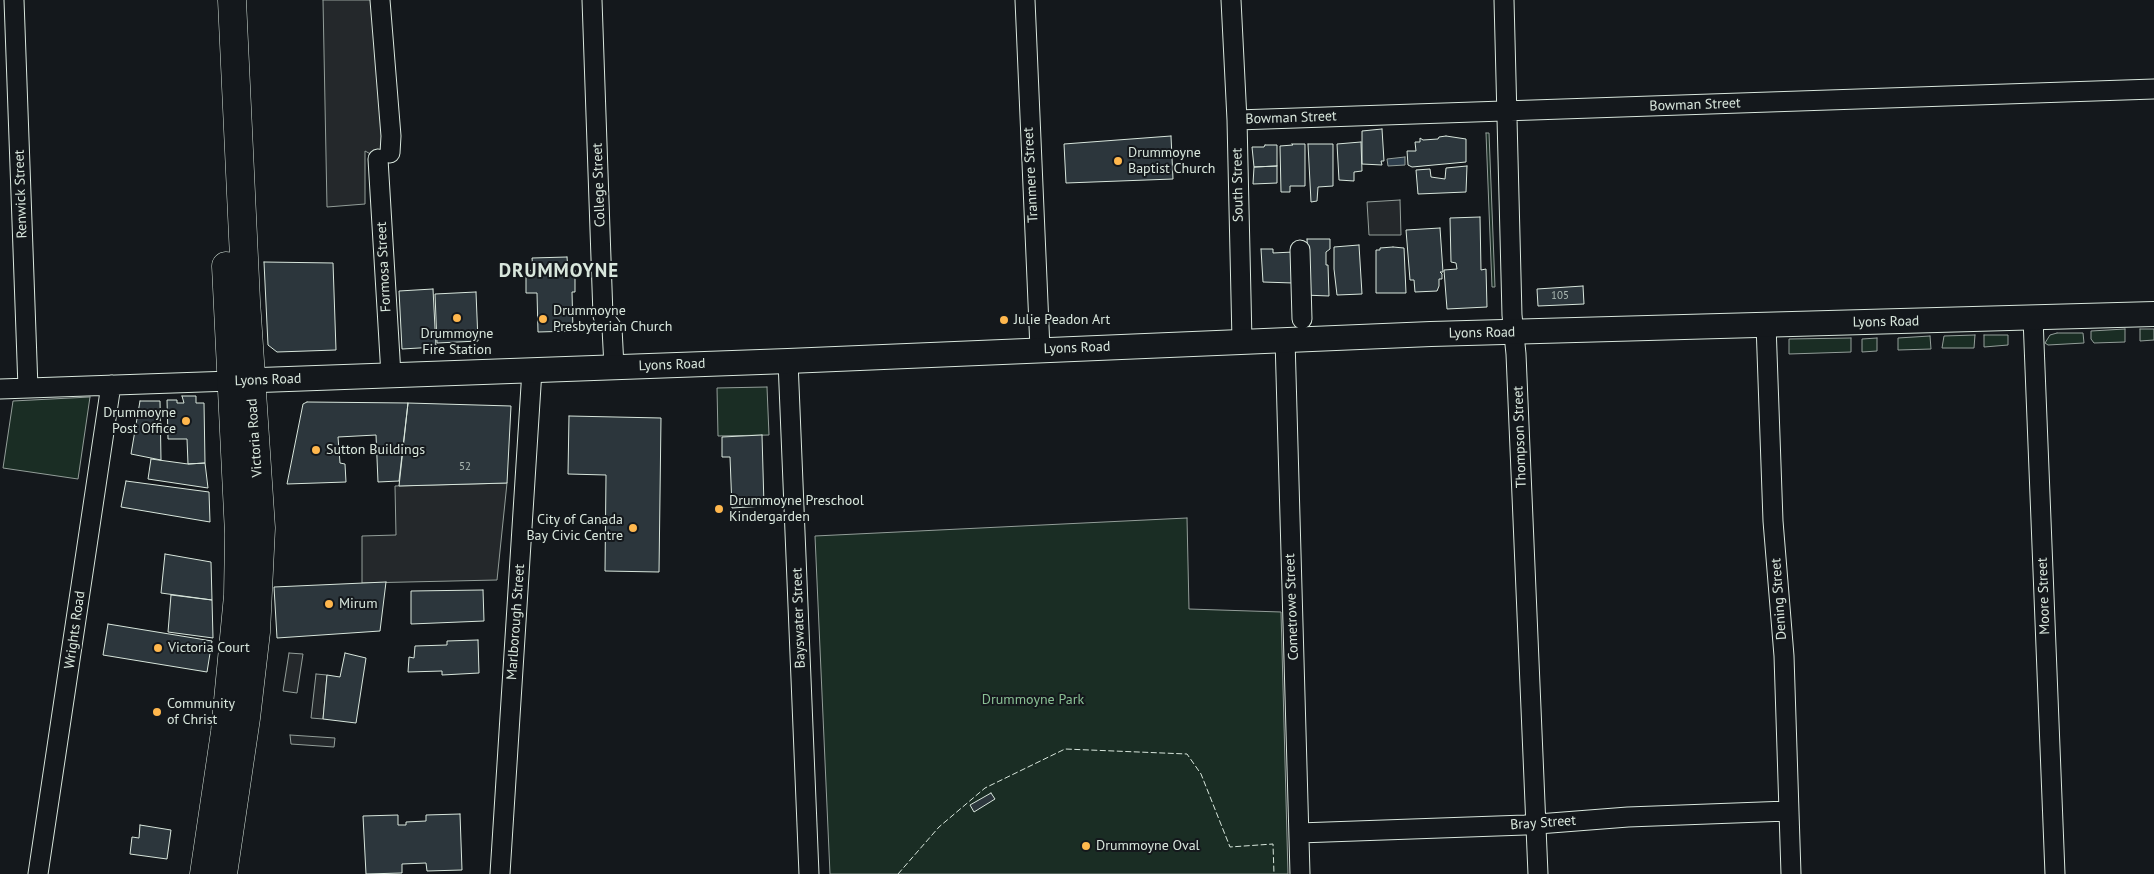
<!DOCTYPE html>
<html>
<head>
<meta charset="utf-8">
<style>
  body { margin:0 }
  canvas { display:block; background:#14181c }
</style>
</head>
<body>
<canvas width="2154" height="874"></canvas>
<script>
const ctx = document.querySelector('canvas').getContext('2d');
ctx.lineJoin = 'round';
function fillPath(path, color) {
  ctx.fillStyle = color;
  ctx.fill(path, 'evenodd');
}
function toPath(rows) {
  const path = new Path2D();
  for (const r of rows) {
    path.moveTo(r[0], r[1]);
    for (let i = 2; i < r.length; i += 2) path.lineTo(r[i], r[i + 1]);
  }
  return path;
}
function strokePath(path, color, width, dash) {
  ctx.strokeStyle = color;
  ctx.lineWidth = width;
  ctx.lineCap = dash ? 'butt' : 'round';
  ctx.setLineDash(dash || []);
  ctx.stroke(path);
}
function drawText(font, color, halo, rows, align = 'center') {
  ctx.font = font + ' "PT Sans",sans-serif';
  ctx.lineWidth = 4;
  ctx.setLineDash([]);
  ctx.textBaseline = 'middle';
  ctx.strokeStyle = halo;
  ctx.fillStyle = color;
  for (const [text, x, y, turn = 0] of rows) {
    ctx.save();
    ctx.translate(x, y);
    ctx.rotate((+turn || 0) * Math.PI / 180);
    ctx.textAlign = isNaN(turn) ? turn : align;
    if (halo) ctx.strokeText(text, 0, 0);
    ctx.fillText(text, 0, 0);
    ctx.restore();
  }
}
const green = toPath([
  [1486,133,1489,133,1495,287,1492,287,1486,133],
  [2125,329,2125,342,2094,343,2091,339,2091,331,2125,329],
  [2140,329,2154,329,2154,340,2140,341,2140,329],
  [2057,333,2083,333,2084,343,2048,345,2045,343,2050,335,2057,333],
  [1975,335,1974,348,1942,348,1944,336,1975,335],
  [1984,335,2008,335,2008,345,1984,347,1984,335],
  [1930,336,1931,349,1898,350,1898,338,1930,336],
  [1851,338,1851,352,1789,354,1789,339,1851,338],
  [1877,338,1877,351,1862,352,1862,339,1877,338],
  [767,387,769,435,718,436,717,388,767,387],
  [90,397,78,479,3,468,13,401,90,397],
  [1187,518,1189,609,1281,612,1288,874,830,874,815,536,1187,518]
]);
const parking = toPath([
  [323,0,380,0,391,136,378,158,365,151,365,204,327,207,323,0],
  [1400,200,1401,235,1369,235,1367,202,1400,200],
  [507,483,497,580,362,583,362,536,396,535,395,486,507,483],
  [289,653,303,654,297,693,283,691,289,653],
  [316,674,327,675,323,719,311,718,316,674],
  [290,735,335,738,334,747,291,744,290,735]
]);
const water = toPath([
  [1405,157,1405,165,1388,166,1387,159,1405,157]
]);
const building = toPath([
  [1382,129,1384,161,1381,161,1382,165,1362,164,1362,131,1382,129],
  [1171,136,1173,179,1066,183,1064,144,1171,136],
  [1446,136,1466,139,1466,162,1412,167,1408,165,1407,151,1416,151,1415,142,1420,142,1420,138,1423,140,1438,139,1439,137,1446,136],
  [1361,142,1362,171,1354,172,1354,181,1339,180,1337,144,1361,142],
  [1292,144,1305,144,1305,186,1290,186,1290,192,1281,192,1280,146,1293,145,1292,144],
  [1308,144,1333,144,1333,186,1318,187,1317,201,1311,202,1308,144],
  [1265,145,1277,145,1277,166,1254,167,1252,147,1264,147,1265,145],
  [1277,166,1277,183,1253,184,1254,167,1277,166],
  [1467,166,1466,192,1418,194,1416,170,1430,169,1431,177,1445,179,1446,168,1467,166],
  [1480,217,1481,270,1486,269,1487,307,1447,309,1444,270,1457,269,1456,263,1451,262,1450,218,1480,217],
  [1440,228,1443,272,1440,272,1442,274,1442,279,1439,279,1439,286,1437,291,1415,292,1414,280,1410,280,1406,230,1440,228],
  [1307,239,1330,239,1330,249,1326,252,1326,265,1328,265,1329,296,1304,295,1308,266,1307,239],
  [1359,245,1362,294,1337,295,1334,269,1334,247,1359,245],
  [1393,247,1404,248,1406,293,1376,293,1376,250,1380,250,1380,248,1393,247],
  [1261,249,1273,249,1273,253,1293,252,1293,283,1263,282,1261,249],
  [567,257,568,270,575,270,575,292,572,292,573,331,538,332,537,293,526,293,526,271,533,270,532,258,567,257],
  [264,262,333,263,336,350,277,352,268,345,264,262],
  [1583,286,1584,304,1538,306,1537,289,1583,286],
  [433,289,436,347,402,349,399,291,433,289],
  [476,292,478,341,437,343,435,294,476,292],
  [182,396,196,396,196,403,204,403,205,463,188,464,187,439,168,439,167,400,177,400,177,403,184,403,182,396],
  [140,401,160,401,161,460,131,454,140,401],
  [307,402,408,403,399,481,378,482,376,435,338,437,340,463,345,464,346,482,287,484,303,404,307,402],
  [408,403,511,406,507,483,399,486,408,403],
  [569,416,661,418,659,572,605,571,606,475,568,474,569,416],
  [762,435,764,506,732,508,730,457,722,457,722,437,762,435],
  [151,459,188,464,205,463,208,488,148,479,151,459],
  [126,481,209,492,210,522,121,507,126,481],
  [165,554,211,562,212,600,161,593,165,554],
  [386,582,380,631,277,638,274,587,386,582],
  [483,590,484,621,411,624,411,591,483,590],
  [171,595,212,600,213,638,168,632,171,595],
  [108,624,212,641,207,672,103,655,108,624],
  [478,640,479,673,442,675,442,671,408,672,409,657,414,658,415,646,447,645,447,641,478,640],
  [345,653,366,658,356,723,323,719,327,675,340,677,345,653],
  [991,793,995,799,974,812,970,805,991,793],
  [460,814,462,870,427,871,426,863,402,864,402,873,366,874,363,816,398,815,398,825,406,825,406,822,426,821,426,815,460,814],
  [140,825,171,830,167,859,130,854,132,837,139,838,140,825]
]);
const minor = toPath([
  [14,0,28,388],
  [380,0,391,136,390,153],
  [592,0,603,316,612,328,614,367],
  [1025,0,1040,349],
  [1231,0,1237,120,1242,341],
  [1504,0,1512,315,1516,354,1538,874],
  [1237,120,2154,89],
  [378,159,391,375],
  [1300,250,1302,319],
  [2033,318,2055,874],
  [1766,324,1773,521,1784,656,1791,874],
  [1285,339,1300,874],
  [788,361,809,874],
  [0,389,231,381],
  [1299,833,1525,825,1628,817,1788,811],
  [38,874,111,385],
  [500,874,532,370]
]);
const major = toPath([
  [233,381,788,361,1431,334,2154,314]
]);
const highway = toPath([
  [204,874,225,732,238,596,239,534,226,266],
  [223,874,246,718,256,632,261,528,246,301,232,0]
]);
const fence = toPath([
  [898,874,939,827,985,788,1065,749,1187,754,1201,774,1230,847,1273,844,1274,874]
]);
const markers = [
  [1118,161,5,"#ffb74d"],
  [457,318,5,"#ffb74d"],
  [543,319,5,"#ffb74d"],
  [1004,320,5,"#ffb74d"],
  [186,421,5,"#ffb74d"],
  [316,450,5,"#ffb74d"],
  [719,509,5,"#ffb74d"],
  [633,528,5,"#ffb74d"],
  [329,604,5,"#ffb74d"],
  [158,648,5,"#ffb74d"],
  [157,712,5,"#ffb74d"],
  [1086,846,5,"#ffb74d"]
];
const numberNames = [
  ["105",1560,296],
  ["52",465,467]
];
const streetNames = [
  ["Bowman Street",1695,105,-2],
  ["Bowman Street",1291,118,-2],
  ["Tranmere Street",1031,175,-93],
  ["College Street",599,185,-92],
  ["South Street",1238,185,-91],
  ["Renwick Street",21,194,-92],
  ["Formosa Street",384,267,-93],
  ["Lyons Road",1886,322,-1],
  ["Lyons Road",1482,333,-1],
  ["Lyons Road",1077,348,-2],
  ["Lyons Road",672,365,-2],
  ["Lyons Road",268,380,-2],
  ["Thompson Street",1520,437,-92],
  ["Victoria Road",255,438,-94],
  ["Moore Street",2044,596,-92],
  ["Dening Street",1779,599,-94],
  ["Cometrowe Street",1292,607,-92],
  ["Bayswater Street",799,618,-92],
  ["Marlborough Street",516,622,-86],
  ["Wrights Road",75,630,-82],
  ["Bray Street",1543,823,-4]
];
const poiNames = [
  ["Drummoyne",1128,153],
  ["Baptist Church",1128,169],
  ["Drummoyne",553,311],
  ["Presbyterian Church",553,327],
  ["Julie Peadon Art",1014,320],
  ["Drummoyne",457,334,"center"],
  ["Fire Station",457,350,"center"],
  ["Drummoyne",176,413,"right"],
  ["Post Office",176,429,"right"],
  ["Sutton Buildings",326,450],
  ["Drummoyne Preschool",729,501],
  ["Kindergarden",729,517],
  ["City of Canada",623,520,"right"],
  ["Bay Civic Centre",623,536,"right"],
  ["Mirum",339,604],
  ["Victoria Court",168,648],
  ["Community",167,704],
  ["of Christ",167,720],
  ["Drummoyne Oval",1096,846]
];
const parkNames = [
  ["Drummoyne Park",1033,700]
];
const districtNames = [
  ["DRUMMOYNE",559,272]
];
fillPath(green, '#1a2d24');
strokePath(green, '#939e99', 1);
fillPath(parking, '#24282b');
strokePath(parking, '#939e99', 1);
fillPath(water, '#2f3f4d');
strokePath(water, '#939e99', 1);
fillPath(building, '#2c363c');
strokePath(building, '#d8e6dc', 1);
strokePath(minor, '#d8e6dc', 21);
strokePath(major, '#d8e6dc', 26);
strokePath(highway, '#d8e6dc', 29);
strokePath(minor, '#14181c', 19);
strokePath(major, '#14181c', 24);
strokePath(highway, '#14181c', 28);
strokePath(fence, '#d8e6dc', 1, [6, 2.5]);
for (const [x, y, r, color] of markers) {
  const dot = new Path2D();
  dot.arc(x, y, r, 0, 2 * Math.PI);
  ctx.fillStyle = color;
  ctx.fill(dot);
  strokePath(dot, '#14181c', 2);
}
drawText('11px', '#adbab4', null, numberNames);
drawText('14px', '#d8e6dc', '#14181c', streetNames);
drawText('14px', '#d8e6dc', '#14181c', poiNames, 'left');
drawText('14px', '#8ac095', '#14181c', parkNames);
ctx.letterSpacing = '1px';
drawText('bold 19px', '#d8e6dc', '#14181c', districtNames);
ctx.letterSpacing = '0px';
</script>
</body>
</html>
